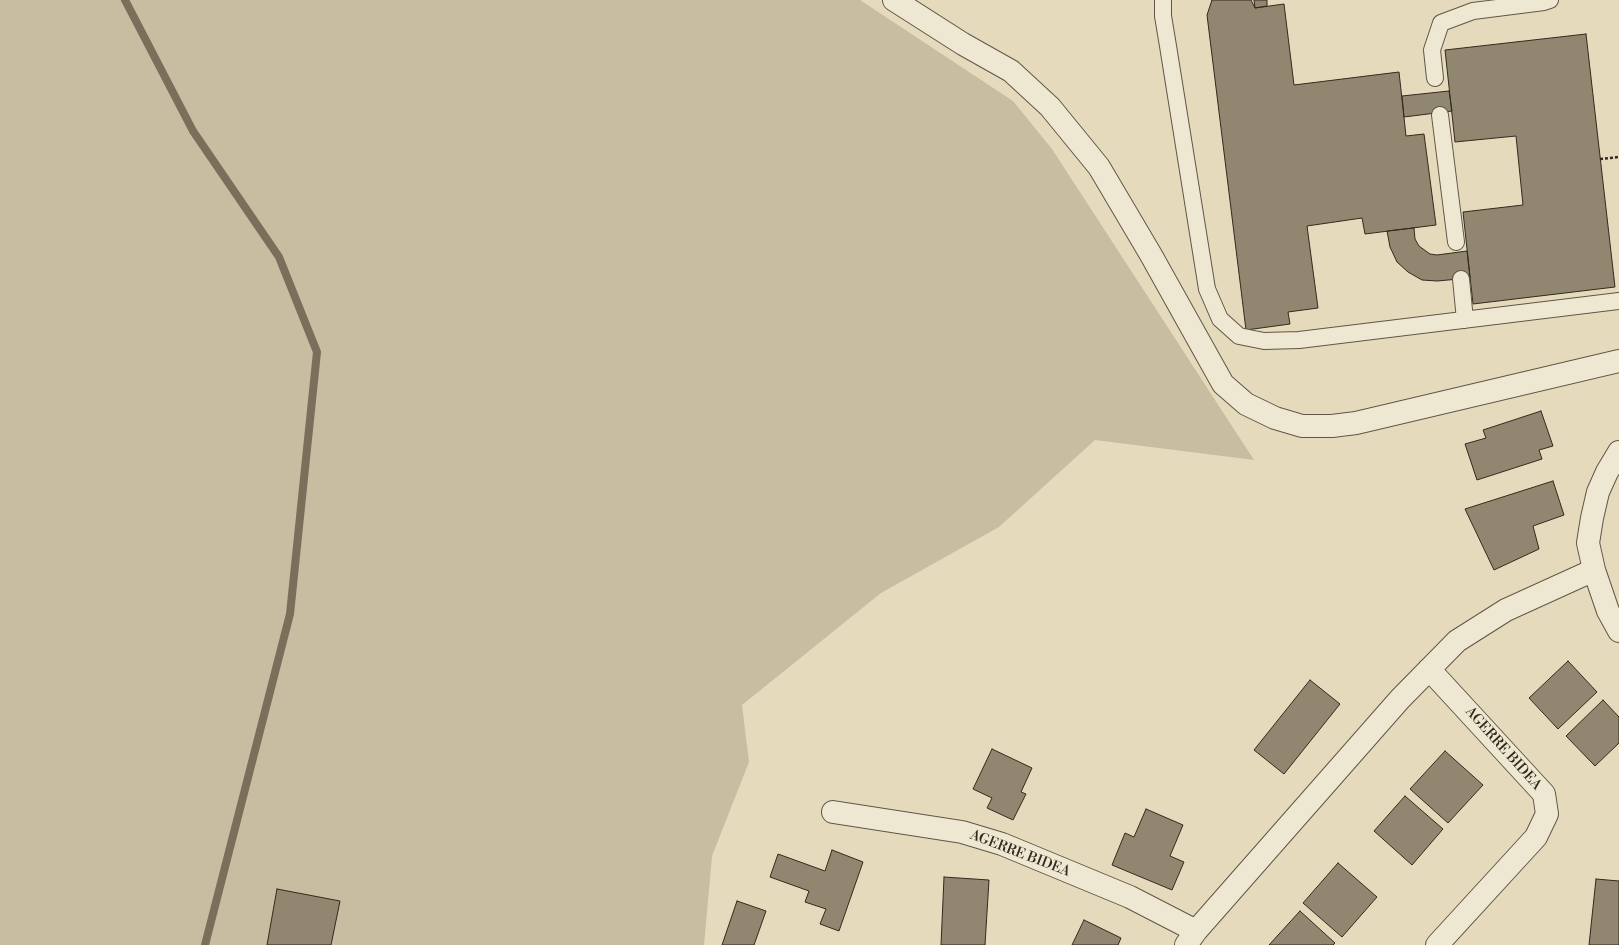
<!DOCTYPE html>
<html>
<head>
<meta charset="utf-8">
<style>
  body { margin:0 }
  canvas { display:block; background:#e5dbbc }
</style>
</head>
<body>
<canvas width="1619" height="945"></canvas>
<script>
const ctx = document.querySelector('canvas').getContext('2d');
ctx.lineJoin = 'round';
function fillPath(path, color) {
  ctx.fillStyle = color;
  ctx.fill(path, 'evenodd');
}
function toPath(rows) {
  const path = new Path2D();
  for (const r of rows) {
    path.moveTo(r[0], r[1]);
    for (let i = 2; i < r.length; i += 2) path.lineTo(r[i], r[i + 1]);
  }
  return path;
}
function strokePath(path, color, width, dash) {
  ctx.strokeStyle = color;
  ctx.lineWidth = width;
  ctx.lineCap = dash ? 'butt' : 'round';
  ctx.setLineDash(dash || []);
  ctx.stroke(path);
}
function drawText(font, color, halo, rows, align = 'center') {
  ctx.font = font + ' "Libre Bodoni",serif';
  ctx.lineWidth = 3;
  ctx.setLineDash([]);
  ctx.textBaseline = 'middle';
  ctx.strokeStyle = halo;
  ctx.fillStyle = color;
  for (const [text, x, y, turn = 0] of rows) {
    ctx.save();
    ctx.translate(x, y);
    ctx.rotate((+turn || 0) * Math.PI / 180);
    ctx.textAlign = isNaN(turn) ? turn : align;
    if (halo) ctx.strokeText(text, 0, 0);
    ctx.fillText(text, 0, 0);
    ctx.restore();
  }
}
const green = toPath([
  [0,0,860,0,1013,101,1052,149,1254,460,1095,440,999,527,881,593,742,705,749,762,712,856,704,945,0,945]
]);
const stream = toPath([
  [125,0,193,131,279,257,317,352,290,614,205,945]
]);
const building = toPath([
  [1212,0,1251,0,1255,8,1284,4,1294,85,1399,72,1406,136,1424,134,1436,225,1365,234,1362,218,1307,226,1318,308,1288,312,1290,324,1246,330,1207,15,1212,0],
  [1254,0,1267,0,1267,6,1255,8,1254,0],
  [1586,34,1615,287,1473,304,1463,212,1523,205,1516,136,1455,142,1445,50,1586,34],
  [1449,91,1452,111,1404,117,1402,96,1449,91],
  [1414,228,1415,239,1419,246,1430,254,1437,255,1467,251,1470,278,1437,281,1422,280,1408,272,1397,262,1390,247,1387,231,1414,228],
  [1541,411,1553,446,1539,450,1542,459,1477,480,1465,444,1486,438,1483,430,1541,411],
  [1553,481,1564,515,1533,526,1539,549,1494,570,1465,509,1553,481],
  [1568,661,1597,692,1558,729,1529,698,1568,661],
  [1310,680,1340,704,1284,774,1254,750,1310,680],
  [1603,700,1619,717,1619,743,1595,766,1566,736,1603,700],
  [992,749,1032,768,1021,792,1026,794,1013,820,987,808,992,798,973,789,992,749],
  [1445,751,1483,785,1448,823,1410,789,1445,751],
  [1405,796,1443,829,1412,865,1374,831,1405,796],
  [1146,809,1183,825,1170,856,1184,862,1172,890,1112,865,1125,833,1134,837,1146,809],
  [832,850,863,862,839,931,820,924,826,909,805,902,809,891,770,877,778,854,825,871,832,850],
  [1338,863,1377,897,1342,937,1303,903,1338,863],
  [944,877,989,880,985,945,941,945,944,877],
  [1596,879,1619,881,1619,945,1589,945,1596,879],
  [277,889,340,901,331,945,267,945,277,889],
  [737,901,766,911,754,945,722,945,737,901],
  [1300,911,1335,943,1333,945,1269,945,1300,911],
  [1084,920,1121,938,1118,945,1072,945,1084,920]
]);
const path = toPath([
  [1600,159,1619,157]
]);
const lane = toPath([
  [1163,0,1163,16,1168,46,1207,289,1220,319,1239,336,1264,341,1299,340,1619,301],
  [1435,78,1432,50,1441,23,1473,11,1544,2,1550,0],
  [1440,115,1456,242],
  [1461,279,1465,320]
]);
const street = toPath([
  [894,0,963,44,1011,71,1050,107,1099,167,1151,255,1223,384,1246,404,1275,418,1302,426,1332,426,1356,423,1619,361],
  [1619,452,1607,472,1598,492,1592,518,1588,543,1594,570,1608,611,1619,631],
  [1429,669,1544,794,1547,814,1536,837,1437,945],
  [833,812,962,832,1002,844,1130,897,1196,931],
  [1186,945,1196,931,1400,699,1457,641,1506,610,1594,570]
]);
const streetNames = [
  ["AGERRE BIDEA",1503,749,48],
  ["AGERRE BIDEA",1020,854,21]
];
fillPath(green, '#c7bda1');
strokePath(stream, '#7b6f5c', 8);
fillPath(building, '#918670');
strokePath(building, '#35291e', 1);
strokePath(lane, '#615646', 18);
strokePath(street, '#615646', 24);
strokePath(path, '#35291e', 2.5, [3, 2]);
strokePath(lane, '#eee8d3', 16);
strokePath(street, '#eee8d3', 22);
drawText('14px', '#35291e', '#eee8d3', streetNames);
</script>
</body>
</html>
